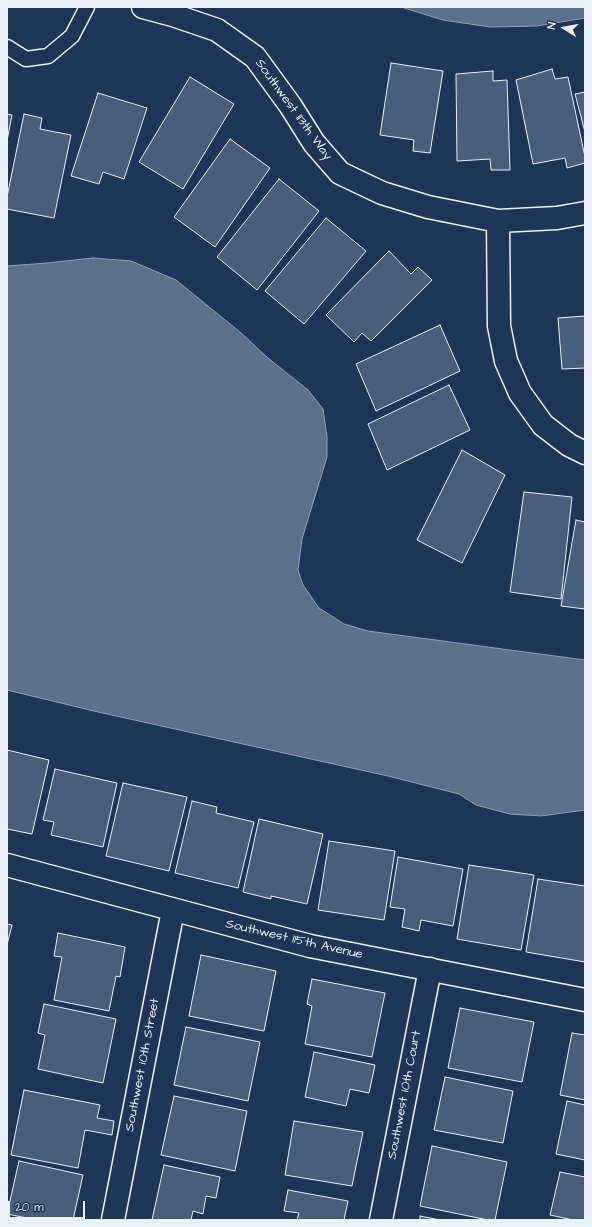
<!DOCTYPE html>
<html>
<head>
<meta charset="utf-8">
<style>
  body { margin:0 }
  #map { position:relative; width:592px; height:1227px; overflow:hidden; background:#1d3557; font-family:"Architects Daughter",sans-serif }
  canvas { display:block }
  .frame { position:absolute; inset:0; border:8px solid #e8f1f8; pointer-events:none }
  .north { position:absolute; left:544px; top:8px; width:40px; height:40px; -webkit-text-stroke:3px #1d3557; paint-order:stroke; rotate:281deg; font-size:11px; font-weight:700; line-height:16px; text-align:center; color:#e8f1f8 }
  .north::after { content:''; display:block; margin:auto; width:14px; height:18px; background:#e8f1f8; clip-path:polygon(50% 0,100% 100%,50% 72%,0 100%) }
  .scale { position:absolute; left:8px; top:1201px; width:77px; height:18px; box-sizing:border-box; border:2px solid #e8f1f8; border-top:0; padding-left:5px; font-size:12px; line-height:14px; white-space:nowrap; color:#e8f1f8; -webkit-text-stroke:3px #1d3557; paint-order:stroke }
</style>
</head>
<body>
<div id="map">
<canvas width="592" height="1227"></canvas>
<div class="frame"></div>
<div class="north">N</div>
<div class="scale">20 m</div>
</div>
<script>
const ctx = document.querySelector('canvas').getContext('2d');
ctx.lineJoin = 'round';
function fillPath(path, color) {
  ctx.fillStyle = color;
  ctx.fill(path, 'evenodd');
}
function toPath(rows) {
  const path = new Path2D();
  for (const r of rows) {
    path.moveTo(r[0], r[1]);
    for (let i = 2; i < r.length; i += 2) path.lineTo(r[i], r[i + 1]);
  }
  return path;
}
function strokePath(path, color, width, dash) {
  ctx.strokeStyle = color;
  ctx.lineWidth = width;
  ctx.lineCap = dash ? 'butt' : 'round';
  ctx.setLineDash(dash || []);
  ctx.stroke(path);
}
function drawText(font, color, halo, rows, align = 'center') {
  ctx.font = font + ' "Architects Daughter",sans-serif';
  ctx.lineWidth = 3;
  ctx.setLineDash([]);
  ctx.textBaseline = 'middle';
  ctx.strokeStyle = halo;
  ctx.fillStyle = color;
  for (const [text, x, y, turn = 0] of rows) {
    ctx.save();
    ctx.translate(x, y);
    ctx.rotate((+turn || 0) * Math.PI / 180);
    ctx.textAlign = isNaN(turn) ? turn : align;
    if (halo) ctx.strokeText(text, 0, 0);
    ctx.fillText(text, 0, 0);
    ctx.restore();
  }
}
const water = toPath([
  [401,7,585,7,585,18,537,26,490,27,443,20,401,7],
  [93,258,131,261,176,280,240,332,268,358,308,390,323,409,327,437,327,457,302,539,298,570,303,585,319,608,344,624,368,631,585,660,585,810,541,816,510,814,476,805,459,794,388,776,98,712,7,690,7,266,47,263,93,258]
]);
const building = toPath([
  [391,63,443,71,430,153,413,151,414,140,380,135,391,63],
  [552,69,555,79,568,77,585,157,585,163,567,168,565,158,533,164,516,80,552,69],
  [493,71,493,81,507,80,510,170,491,170,490,159,457,161,456,74,493,71],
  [190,77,234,104,183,189,139,162,190,77],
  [585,92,585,132,575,94,585,92],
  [98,93,147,108,124,179,103,172,99,184,71,176,98,93],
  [7,114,12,115,7,141,7,114],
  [24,114,42,118,40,129,71,135,54,218,7,209,7,197,24,114],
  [230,139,270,168,215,247,174,217,230,139],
  [279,179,319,211,257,290,217,257,279,179],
  [326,218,366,251,304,324,265,291,326,218],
  [389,251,411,274,418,267,432,280,371,341,362,333,354,342,326,315,389,251],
  [585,316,585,368,562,369,558,318,585,316],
  [440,325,460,371,376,411,356,364,440,325],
  [449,385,470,430,387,470,368,424,449,385],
  [462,450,505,475,462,563,417,540,462,450],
  [524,492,572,497,561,599,510,592,524,492],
  [576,520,585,522,585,609,561,606,576,520],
  [7,750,49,760,32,834,7,829,7,750],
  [55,769,117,783,103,847,51,835,54,822,43,820,55,769],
  [123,783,187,797,169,871,106,856,123,783],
  [192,801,217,807,216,813,254,822,238,888,175,873,192,801],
  [259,819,323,834,307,904,271,896,271,899,243,892,259,819],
  [329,841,395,851,384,920,318,910,329,841],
  [398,857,463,869,453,926,421,920,419,931,402,927,405,909,390,907,398,857],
  [469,865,534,875,521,950,457,939,469,865],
  [538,879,585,886,585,962,526,952,538,879],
  [7,924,12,925,7,945,7,924],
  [58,933,125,947,120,977,116,976,109,1011,54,1000,62,957,54,956,58,933],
  [201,955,276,971,264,1031,189,1016,201,955],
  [312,979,385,993,372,1057,305,1044,312,1006,307,1004,312,979],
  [44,1004,116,1019,103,1083,38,1069,45,1035,38,1033,44,1004],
  [460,1008,534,1022,522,1082,448,1068,460,1008],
  [186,1027,260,1042,248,1101,174,1085,186,1027],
  [572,1033,585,1035,585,1100,560,1095,572,1033],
  [314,1052,375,1065,369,1093,350,1089,346,1106,305,1097,314,1052],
  [445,1077,513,1091,503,1143,434,1130,445,1077],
  [24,1090,100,1105,97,1118,114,1121,112,1135,85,1130,78,1168,11,1155,24,1090],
  [174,1096,247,1111,235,1171,161,1155,174,1096],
  [567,1101,585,1105,585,1160,556,1154,567,1101],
  [294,1121,363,1132,352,1186,285,1175,294,1121],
  [432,1146,507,1162,495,1220,488,1220,420,1206,432,1146],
  [19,1161,83,1175,73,1220,37,1220,7,1214,19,1161],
  [164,1165,220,1177,216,1198,206,1196,203,1214,193,1211,191,1220,152,1220,164,1165],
  [560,1172,585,1177,585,1220,573,1220,550,1215,560,1172],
  [288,1190,348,1201,344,1220,297,1220,299,1213,284,1211,288,1190],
  [420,1216,440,1220,420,1220,420,1216]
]);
const service = toPath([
  [7,47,26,59,48,56,72,36,87,7]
]);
const minor = toPath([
  [143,7,173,15,217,30,255,57,290,105,314,143,340,173,382,193,428,207,498,221,557,218,585,213],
  [498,221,499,326,506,361,520,393,543,425,569,445,585,453],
  [7,865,310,946,585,1000],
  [113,1220,173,910],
  [381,1220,430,969]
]);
const streetNames = [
  ["Southwest 113th Way",293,110,54],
  ["Southwest 115th Avenue",294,940,13],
  ["Southwest 10th Street",143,1065,-79],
  ["Southwest 10th Court",405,1095,-79]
];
fillPath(water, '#5d7089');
strokePath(water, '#95a4b5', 1);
fillPath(building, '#495e7a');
strokePath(building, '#e8f1f8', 1);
strokePath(service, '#e8f1f8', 17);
strokePath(minor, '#e8f1f8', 25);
strokePath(service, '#1d3557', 14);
strokePath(minor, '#1d3557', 22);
drawText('13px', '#e8f1f8', '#1d3557', streetNames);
</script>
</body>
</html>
